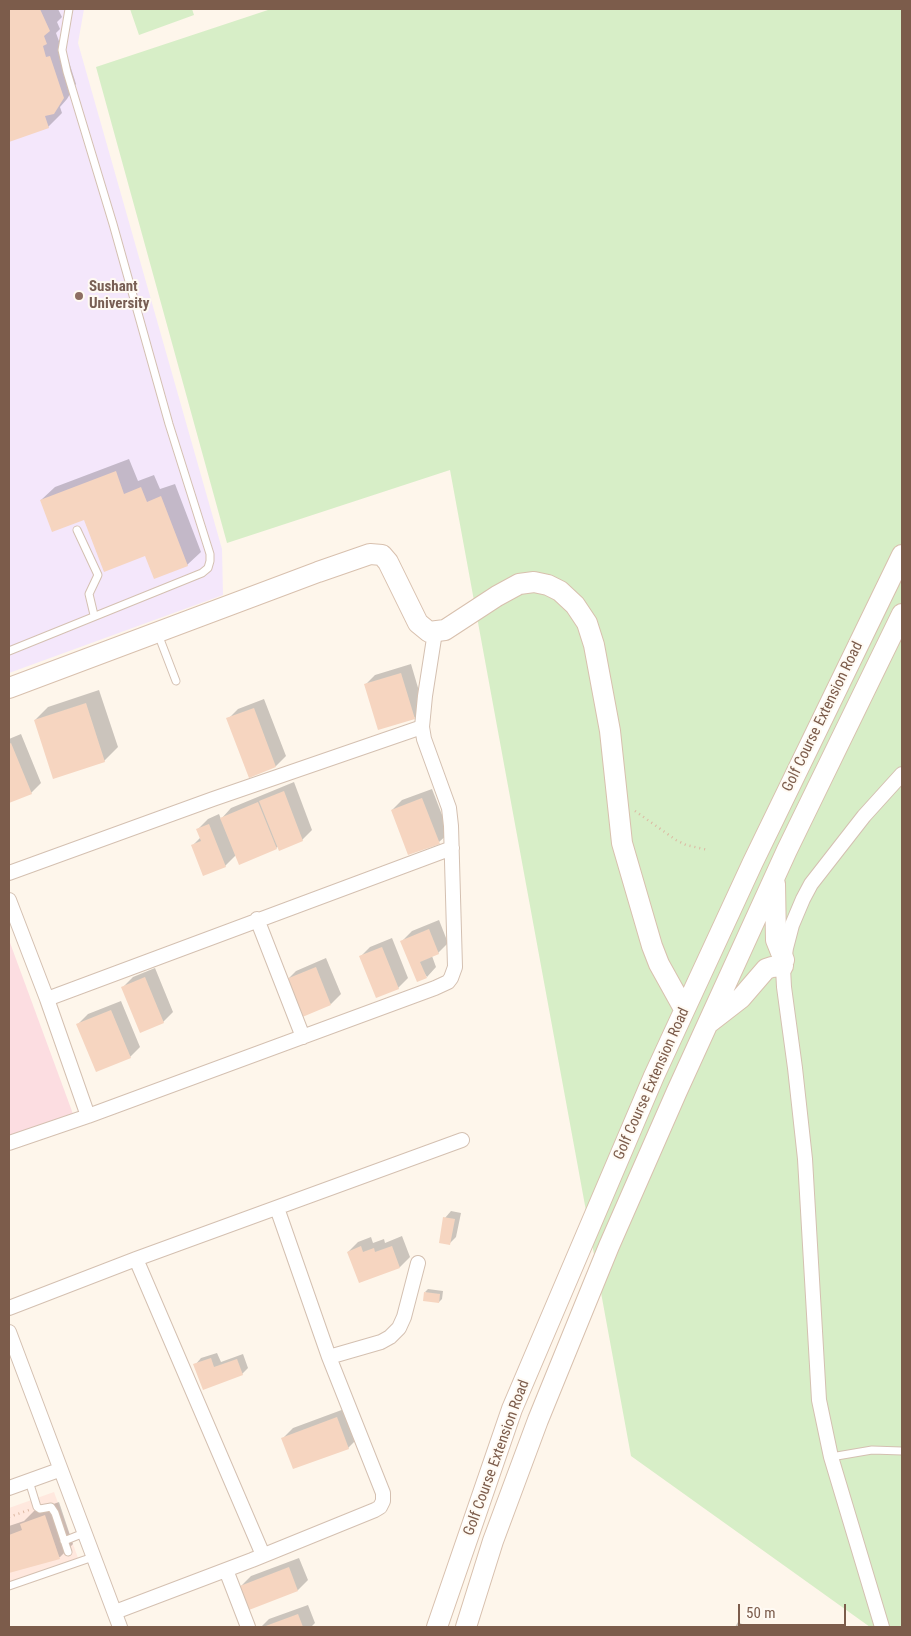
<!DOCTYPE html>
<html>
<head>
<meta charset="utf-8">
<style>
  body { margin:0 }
  #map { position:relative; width:911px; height:1636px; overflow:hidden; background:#fef6eb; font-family:"Roboto Condensed",sans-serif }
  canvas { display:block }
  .frame { position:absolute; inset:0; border:10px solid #7c5c4b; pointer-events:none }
  .scale { position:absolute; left:738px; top:1604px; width:108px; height:22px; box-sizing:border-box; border:2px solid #7c5c4b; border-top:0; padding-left:6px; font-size:15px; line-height:18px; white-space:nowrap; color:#7c5c4b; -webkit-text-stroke:4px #fffaf3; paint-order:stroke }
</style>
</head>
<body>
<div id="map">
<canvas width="911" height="1636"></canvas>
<div class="frame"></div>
<div class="scale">50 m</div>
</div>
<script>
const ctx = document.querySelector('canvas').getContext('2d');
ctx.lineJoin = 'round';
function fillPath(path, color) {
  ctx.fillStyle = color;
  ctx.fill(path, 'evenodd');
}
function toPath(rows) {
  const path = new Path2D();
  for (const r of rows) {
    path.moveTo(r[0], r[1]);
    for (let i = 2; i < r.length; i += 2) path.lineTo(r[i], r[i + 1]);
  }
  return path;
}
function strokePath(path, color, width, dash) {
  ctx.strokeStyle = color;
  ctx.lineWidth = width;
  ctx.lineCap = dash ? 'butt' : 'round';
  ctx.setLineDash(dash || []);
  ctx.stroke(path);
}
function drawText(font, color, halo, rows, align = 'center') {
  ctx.font = font + ' "Roboto Condensed",sans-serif';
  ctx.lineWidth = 4;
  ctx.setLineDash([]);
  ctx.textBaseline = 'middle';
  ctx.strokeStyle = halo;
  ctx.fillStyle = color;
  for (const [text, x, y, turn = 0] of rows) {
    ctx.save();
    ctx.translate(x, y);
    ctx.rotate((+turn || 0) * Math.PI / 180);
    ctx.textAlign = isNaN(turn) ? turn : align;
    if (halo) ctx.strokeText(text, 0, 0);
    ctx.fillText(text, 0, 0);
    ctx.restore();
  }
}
const commercial = toPath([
  [54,1492,78,1558,9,1582,9,1508]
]);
const education = toPath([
  [9,9,84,9,78,43,222,549,223,595,9,673]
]);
const medical = toPath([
  [9,940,73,1114,9,1138]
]);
const green = toPath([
  [130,9,192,9,194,15,139,35],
  [271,9,902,9,902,1627,870,1627,631,1456,450,470,227,543,96,67]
]);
const shadow = toPath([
  [9,9,58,9,62,17,57,22,60,29,56,33,60,44,63,43,76,84,67,99,60,107,62,113,48,127,9,141],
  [129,459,138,481,154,475,160,489,175,484,201,552,187,565,145,555,85,518,41,500,55,487],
  [411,664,424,708,414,718,365,685,375,675],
  [99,690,118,747,104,761,35,720,48,707],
  [264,699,286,756,276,766,250,776,228,719,238,709],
  [21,734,41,783,31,793,9,802,9,739],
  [294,782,312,830,302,840,279,846,276,848,236,855,225,866,193,845,201,837,198,829,208,819,219,814,221,819,231,808],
  [432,789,449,833,439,842,392,810,402,800],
  [439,920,448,943,438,953,432,956,436,967,427,977,402,941,412,931],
  [392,938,408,978,398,988,360,957,370,947],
  [326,958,341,994,331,1004,286,981,296,971],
  [155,968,173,1012,163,1022,123,987,133,977],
  [121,1001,140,1047,130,1057,78,1024,88,1014],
  [451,1211,461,1213,456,1237,450,1243,445,1218],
  [402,1236,410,1257,400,1267,360,1282,348,1252,358,1242,371,1237,373,1243,384,1239,385,1243],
  [428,1289,443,1291,442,1299,439,1302,425,1292],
  [217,1353,221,1362,243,1354,248,1368,242,1374,195,1365,201,1358],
  [347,1408,358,1438,348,1448,283,1438,293,1428],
  [59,1502,73,1544,60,1557,9,1571,9,1526,24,1521,34,1511],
  [299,1558,308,1580,298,1590,241,1586,251,1576],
  [308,1605,315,1623,311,1627,261,1627,269,1619],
  [738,1622,744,1625,743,1627,735,1627]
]);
const building = toPath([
  [9,9,40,9,50,31,44,36,47,44,43,46,46,57,50,56,64,98,54,114,45,116,49,128,9,142],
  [116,471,124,494,141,487,147,502,161,496,188,566,154,579,145,556,104,572,84,520,52,532,40,500],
  [401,673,415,719,378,730,364,684],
  [86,703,105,762,53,779,34,720],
  [254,708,276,767,249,778,226,718],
  [11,743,32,794,9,803,9,744],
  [284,791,303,841,279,851,259,801],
  [422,798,440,844,408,855,391,810],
  [258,802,277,849,239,865,220,818],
  [209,824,226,867,203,876,191,845,201,841,196,829],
  [429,929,439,954,420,962,427,978,417,982,400,941],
  [382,947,399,989,376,998,359,956],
  [316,967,331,1005,300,1018,284,980],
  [145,977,164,1023,140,1033,121,987],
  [111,1010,131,1058,96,1072,76,1024],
  [443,1217,455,1219,450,1245,439,1243],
  [361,1246,363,1252,374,1248,375,1252,392,1246,400,1268,359,1283,347,1252],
  [424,1292,440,1294,439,1303,423,1301],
  [211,1358,214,1367,237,1359,243,1375,203,1390,193,1364],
  [337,1417,349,1449,293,1469,281,1438],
  [45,1515,60,1559,9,1573,9,1535,22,1530,20,1524],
  [289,1567,298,1591,249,1610,240,1586],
  [298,1614,303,1627,263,1627]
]);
const path = toPath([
  [635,811,676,840,686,845,708,850],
  [9,1517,29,1510]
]);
const lane = toPath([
  [77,530,98,575,89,594,94,615],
  [158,634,176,681],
  [9,651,202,573,208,568,210,561,210,554,169,424,113,224,67,72,62,50,69,9],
  [831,1457,872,1450,902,1451],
  [29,1481,37,1507,40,1509,51,1507,55,1513,68,1552],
  [64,1541,84,1533],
  [9,1586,93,1557]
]);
const street = toPath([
  [9,873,213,799,422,727],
  [9,900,47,999,88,1116],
  [257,919,303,1037],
  [47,999,452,848],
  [9,1143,88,1116,435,988,448,982,451,978,455,967,451,826,449,808,424,739,422,727,425,696,435,632],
  [136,1259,263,1555],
  [9,1308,136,1259,462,1140],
  [9,1332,120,1627],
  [329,1357,381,1342,390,1337,399,1328,404,1317,418,1263],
  [9,1488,59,1470],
  [226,1570,248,1627],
  [115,1612,252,1560,375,1510,380,1507,383,1501,383,1493,329,1357,277,1208],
  [882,1627,831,1457,819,1400,805,1159,795,1068,784,987,783,968,786,948,792,925,803,899,811,884,864,816,902,774]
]);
const secondary = toPath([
  [9,688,318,572,370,554,382,555,388,562,418,623,429,632,445,630,497,596,519,584,534,582,548,585,560,591,575,605,587,623,594,645,610,731,622,843,652,946,659,964,684,1009],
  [775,884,776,940,784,960],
  [710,1022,741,998,766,969,772,967,783,966],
  [437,1627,512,1409,654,1076,753,862,902,555],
  [466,1627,493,1541,538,1420,609,1246,677,1091,787,850,902,614]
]);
const markers = [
  [79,296,5,"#8d6e63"]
];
const educationNames = [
  ["Sushant",89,287],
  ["University",89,304]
];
const streetNames = [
  ["Golf Course Extension Road",823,717,-64],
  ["Golf Course Extension Road",652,1084,-66],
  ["Golf Course Extension Road",497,1458,-70]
];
fillPath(commercial, '#ffe8de');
fillPath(education, '#f4e7fb');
fillPath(medical, '#fcdde1');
fillPath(green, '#d7eec7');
fillPath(shadow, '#0003');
fillPath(building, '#f6d5c0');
strokePath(lane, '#d4c0b1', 9);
strokePath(street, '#d4c0b1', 16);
strokePath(secondary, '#d8c0ae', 22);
strokePath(path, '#dcb8a2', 2.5, [1, 4]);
strokePath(lane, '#fff', 7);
strokePath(street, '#fff', 14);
strokePath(secondary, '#fff', 20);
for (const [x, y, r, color] of markers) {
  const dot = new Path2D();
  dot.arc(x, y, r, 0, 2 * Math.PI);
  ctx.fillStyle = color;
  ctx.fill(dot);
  strokePath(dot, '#fffaf3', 2);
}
drawText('bold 15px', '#785e54', '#fffaf3', educationNames, 'left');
drawText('15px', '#7c5c4b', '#fffaf3', streetNames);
</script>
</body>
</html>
